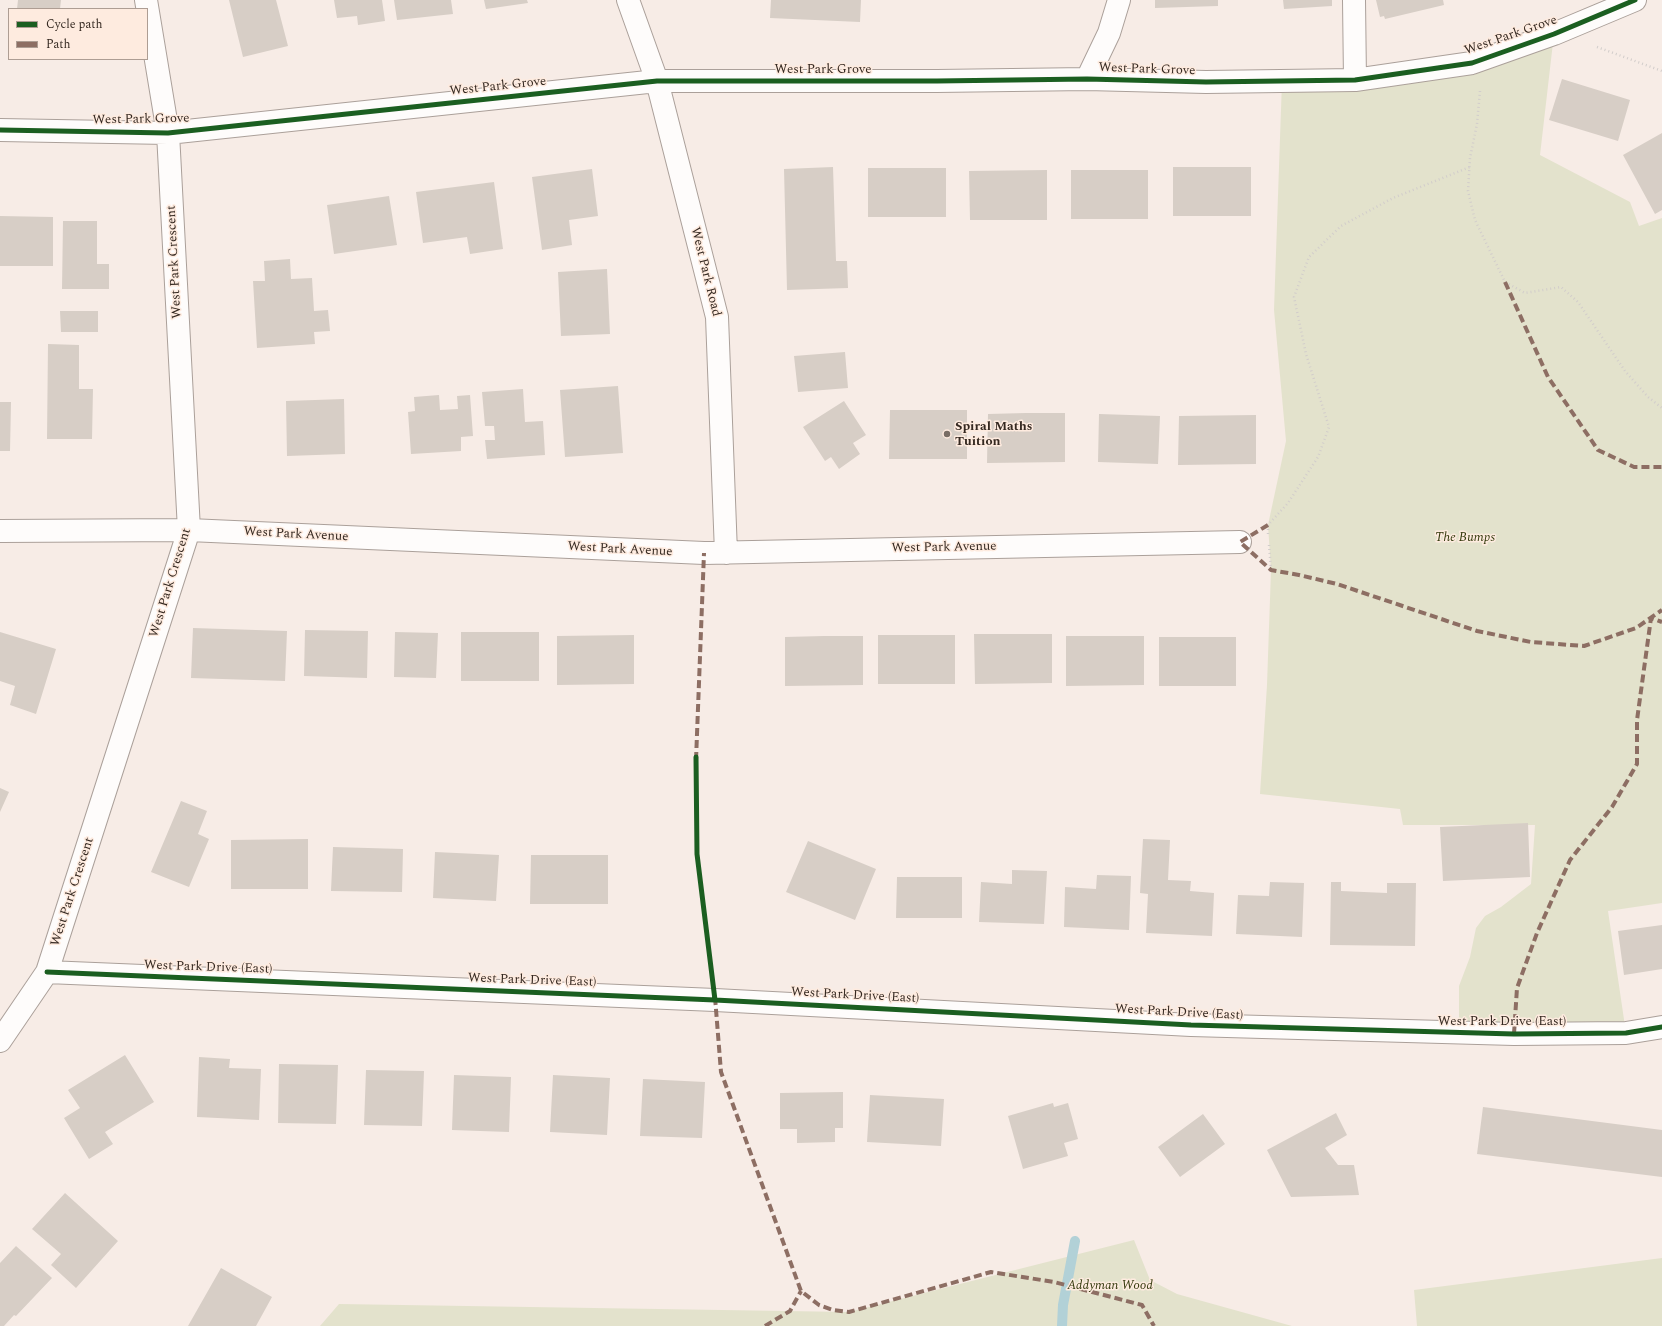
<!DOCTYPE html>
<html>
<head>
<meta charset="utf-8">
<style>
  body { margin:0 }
  #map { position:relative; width:1662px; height:1326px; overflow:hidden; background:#f7ece6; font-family:Spectral,serif }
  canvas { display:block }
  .legend { position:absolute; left:8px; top:8px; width:140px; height:52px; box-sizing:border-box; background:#feebdf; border:1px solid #ad9d93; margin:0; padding:5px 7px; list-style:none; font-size:12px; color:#342820 }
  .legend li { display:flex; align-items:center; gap:8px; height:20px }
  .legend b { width:20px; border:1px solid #ad9d93 }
</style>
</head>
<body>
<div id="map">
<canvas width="1662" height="1326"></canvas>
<ul class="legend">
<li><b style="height:5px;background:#1b5e20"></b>Cycle path</li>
<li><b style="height:5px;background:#8d6e63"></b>Path</li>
</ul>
</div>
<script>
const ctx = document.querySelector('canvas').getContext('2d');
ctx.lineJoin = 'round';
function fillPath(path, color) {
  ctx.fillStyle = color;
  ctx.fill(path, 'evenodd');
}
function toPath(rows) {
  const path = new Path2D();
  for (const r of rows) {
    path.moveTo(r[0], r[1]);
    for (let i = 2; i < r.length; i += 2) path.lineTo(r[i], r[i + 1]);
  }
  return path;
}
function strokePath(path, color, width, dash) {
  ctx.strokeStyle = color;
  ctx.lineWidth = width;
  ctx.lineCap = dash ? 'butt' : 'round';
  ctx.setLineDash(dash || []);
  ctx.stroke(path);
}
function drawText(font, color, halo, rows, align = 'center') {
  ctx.font = font + ' Spectral,serif';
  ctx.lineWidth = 3;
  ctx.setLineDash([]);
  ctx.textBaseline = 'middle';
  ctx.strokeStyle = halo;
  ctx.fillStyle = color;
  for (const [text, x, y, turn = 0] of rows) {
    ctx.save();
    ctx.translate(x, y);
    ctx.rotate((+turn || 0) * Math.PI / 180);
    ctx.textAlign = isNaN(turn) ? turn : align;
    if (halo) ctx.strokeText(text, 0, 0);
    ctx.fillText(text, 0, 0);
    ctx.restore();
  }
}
const green = toPath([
  [1554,34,1540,155,1630,202,1639,226,1662,218,1662,903,1608,911,1626,1033,1459,1034,1459,986,1470,957,1476,928,1485,916,1501,907,1531,884,1535,825,1403,825,1400,809,1260,794,1267,685,1271,570,1268,525,1286,441,1274,310,1282,81,1355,80],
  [1134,1240,1150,1280,1177,1294,1292,1326,320,1326,339,1304,849,1312],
  [1662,1258,1662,1326,1417,1326,1414,1290]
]);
const stream = toPath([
  [1062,1326,1063,1305,1075,1241]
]);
const building = toPath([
  [18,0,61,0,60,9,17,9],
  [229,0,276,0,288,46,243,57],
  [334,0,382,0,385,21,358,25,357,16,337,18],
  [394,0,451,0,453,14,397,20],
  [484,0,527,0,528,3,486,9],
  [771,0,861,0,860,22,770,18],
  [1155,0,1218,0,1218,6,1155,8],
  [1283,0,1332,0,1332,6,1284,9],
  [1376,0,1443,0,1444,5,1385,19,1384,16,1380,17],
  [1562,79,1630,100,1618,141,1549,120],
  [1662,133,1662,210,1655,214,1623,155],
  [833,167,836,261,847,261,848,288,787,290,784,169],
  [1173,167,1251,167,1251,216,1173,216],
  [868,168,946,168,946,217,868,217],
  [592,169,598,216,569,220,572,245,542,250,532,177],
  [1047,170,1047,220,970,220,969,171],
  [1071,170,1148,170,1148,219,1071,219],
  [494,182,503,249,470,254,467,237,423,243,416,192],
  [389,196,397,245,334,254,327,205],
  [0,216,53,217,53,266,0,266],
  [63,221,97,221,97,264,109,264,109,289,62,289],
  [290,259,291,279,312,278,314,311,328,310,330,331,314,332,315,344,257,348,253,281,265,281,264,261],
  [607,269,610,334,561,336,558,272],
  [60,311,98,311,98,332,61,332],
  [48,344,79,345,79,389,93,389,92,439,47,439],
  [845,352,848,388,798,392,794,356],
  [618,386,623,453,565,457,560,390],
  [523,389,525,422,543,421,545,455,487,459,485,440,495,440,494,426,485,426,482,392],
  [439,395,440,410,458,409,457,396,470,395,473,436,461,437,461,451,411,454,408,412,415,411,414,397],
  [344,399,345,454,287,456,286,401],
  [844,401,866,435,853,443,860,454,839,469,831,457,825,461,803,427],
  [0,402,11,402,10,451,0,451],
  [890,410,967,410,967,459,889,459],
  [1026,413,1065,413,1065,462,987,463,988,414],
  [1099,414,1160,416,1158,464,1098,462],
  [1256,415,1256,464,1178,465,1179,416],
  [193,628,287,631,285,681,191,678],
  [305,630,368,631,367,678,304,676],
  [0,632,56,649,36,714,10,705,15,686,0,681],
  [395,632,438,633,436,678,394,677],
  [461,632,539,632,539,681,461,681],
  [974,634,1052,634,1052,683,975,684],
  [634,635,634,684,557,685,557,636],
  [878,635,955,635,955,684,878,684],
  [824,636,863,636,863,685,785,686,785,637],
  [1066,636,1144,636,1144,685,1066,686],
  [1159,637,1236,637,1236,686,1159,686],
  [0,788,9,792,0,812],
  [181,801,207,811,198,834,209,839,189,887,151,872],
  [1528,823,1530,877,1443,881,1440,827],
  [308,839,308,889,231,889,231,840],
  [1143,839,1170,840,1168,880,1191,881,1190,891,1214,893,1212,936,1146,933,1148,894,1140,893],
  [808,841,876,869,855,920,786,892],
  [333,847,403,849,402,892,331,891],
  [435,852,499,855,496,901,433,898],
  [531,855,608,855,608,904,530,904],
  [1012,870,1047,871,1044,924,979,922,981,882,1012,884],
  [1097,875,1131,876,1129,930,1064,927,1065,887,1096,889],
  [897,877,962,877,962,918,896,918],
  [1270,882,1304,883,1302,937,1236,934,1238,895,1269,896],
  [1331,882,1341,882,1341,891,1387,893,1387,883,1416,883,1415,946,1330,945],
  [1662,925,1662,969,1624,975,1618,931],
  [125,1055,154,1102,105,1132,113,1144,89,1159,64,1118,80,1108,68,1090],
  [199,1057,230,1059,229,1068,261,1069,259,1120,197,1117],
  [279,1064,338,1065,336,1124,278,1123],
  [366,1070,424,1071,422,1126,364,1125],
  [454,1075,511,1077,509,1132,452,1130],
  [553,1075,610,1078,607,1135,550,1132],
  [643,1079,705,1082,702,1138,640,1136],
  [843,1092,843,1128,835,1128,835,1142,797,1143,797,1129,780,1129,780,1093],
  [870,1095,944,1099,941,1146,867,1142],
  [1053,1103,1054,1107,1068,1103,1078,1139,1064,1143,1068,1156,1023,1169,1008,1116],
  [1483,1107,1662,1130,1662,1177,1477,1154],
  [1336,1113,1347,1135,1325,1148,1338,1165,1354,1165,1359,1195,1291,1197,1267,1150],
  [1203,1114,1225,1144,1180,1177,1158,1147],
  [65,1193,118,1241,76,1288,51,1265,61,1254,32,1229],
  [16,1246,52,1278,16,1316,14,1315,4,1326,0,1326,0,1263],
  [221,1268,272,1297,256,1326,188,1326]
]);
const path = toPath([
  [1597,47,1662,71],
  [1480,91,1477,124,1470,158,1468,191,1475,220,1505,282,1525,293,1561,287,1578,302,1625,371,1648,397,1662,408],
  [1268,534,1268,525,1288,503,1318,457,1329,427,1306,354,1294,297,1309,257,1341,226,1393,198,1470,167],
  [1269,545,1271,570]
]);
const minor = toPath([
  [628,0,657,81,717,317,726,553],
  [1354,0,1355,80],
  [1087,79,1109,33,1119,0],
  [0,130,168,133,657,81,937,81,1087,79,1206,82,1355,80,1472,63,1554,34,1635,0],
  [0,531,189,530,704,553,1240,542],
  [47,972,715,1000,1191,1025,1514,1034,1626,1033,1662,1027],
  [0,1041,47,972,189,530,168,133,146,0]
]);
const quiet = toPath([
  [1505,282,1548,377,1598,450,1634,467,1662,467],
  [1268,525,1240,542,1271,570,1299,575,1337,584,1477,631,1531,642,1584,646,1636,628,1662,610],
  [696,760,704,553],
  [715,997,721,1072,801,1291,819,1305,833,1310,849,1312,991,1272,1054,1282,1142,1305,1154,1326],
  [1514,1034,1517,988,1537,933,1570,860,1612,807,1637,764,1637,720,1651,618,1662,622],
  [765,1326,790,1311,801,1291]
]);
const cycleway = toPath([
  [0,130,168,133,657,81,937,81,1087,79,1206,82,1355,80,1472,63,1554,34,1635,0],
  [696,757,697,854,715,1000],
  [47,972,715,1000,1191,1025,1514,1034,1626,1033,1662,1027]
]);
const markers = [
  [947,434,4,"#786d65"]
];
const streetNames = [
  ["West Park Grove",1511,36,-19],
  ["West Park Grove",823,70],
  ["West Park Grove",1147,70,2],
  ["West Park Grove",498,87,-6],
  ["West Park Grove",141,120,-1],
  ["West Park Crescent",175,262,-93],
  ["West Park Road",705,272,76],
  ["West Park Avenue",296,535,3],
  ["West Park Avenue",944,548,-1],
  ["West Park Avenue",620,550,3],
  ["West Park Crescent",171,583,-73],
  ["West Park Crescent",73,892,-72],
  ["West Park Drive (East)",208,968,2],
  ["West Park Drive (East)",532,981,2],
  ["West Park Drive (East)",855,996,3],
  ["West Park Drive (East)",1179,1013,3],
  ["West Park Drive (East)",1502,1022]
];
const poiNames = [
  ["Spiral Maths",955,427],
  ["Tuition",955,442]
];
const parkNames = [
  ["The Bumps",1465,538],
  ["Addyman Wood",1110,1286]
];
fillPath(green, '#e3e2cc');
strokePath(stream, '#b2d1d7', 10);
fillPath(building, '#d7cec6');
strokePath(minor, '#aba09a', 24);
strokePath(path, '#d2cdcb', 2.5, [1, 3]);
strokePath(minor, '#fefcfb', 22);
strokePath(quiet, '#8d6e63', 4, [8, 4]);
strokePath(cycleway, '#1b5e20', 5);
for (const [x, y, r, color] of markers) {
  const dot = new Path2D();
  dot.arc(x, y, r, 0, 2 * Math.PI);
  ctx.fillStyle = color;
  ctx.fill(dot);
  strokePath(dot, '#feebdf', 1.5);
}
drawText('13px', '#342820', '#feebdf', streetNames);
drawText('bold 13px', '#342820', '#feebdf', poiNames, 'left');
drawText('italic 13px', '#343a0d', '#feebdf', parkNames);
</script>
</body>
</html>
